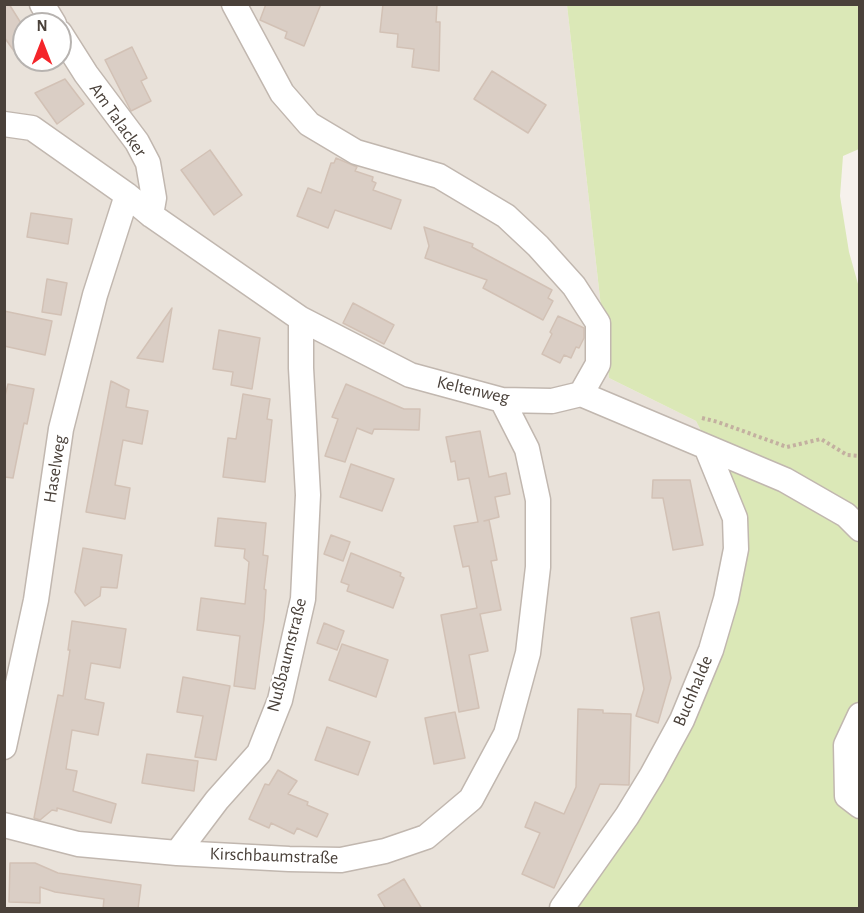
<!DOCTYPE html>
<html>
<head>
<meta charset="utf-8">
<style>
  body { margin:0 }
  #map { position:relative; width:864px; height:913px; overflow:hidden; background:#f6f1ec; font-family:"Alegreya Sans",sans-serif }
  canvas { display:block }
  .frame { position:absolute; inset:0; border:6px solid #4a413a; pointer-events:none }
  .north { position:absolute; left:12px; top:12px; width:60px; height:60px; box-sizing:border-box; background:#fff; border:2px solid #b7b3b0; border-radius:50%; rotate:0deg; font-size:16px; font-weight:700; line-height:24px; text-align:center; color:#4a413a }
  .north::after { content:''; display:block; margin:auto; width:21px; height:27px; background:#f4252a; clip-path:polygon(50% 0,100% 100%,50% 72%,0 100%) }
</style>
</head>
<body>
<div id="map">
<canvas width="864" height="913"></canvas>
<div class="frame"></div>
<div class="north">N</div>
</div>
<script>
const ctx = document.querySelector('canvas').getContext('2d');
ctx.lineJoin = 'round';
function fillPath(path, color) {
  ctx.fillStyle = color;
  ctx.fill(path, 'evenodd');
}
function toPath(rows) {
  const path = new Path2D();
  for (const r of rows) {
    path.moveTo(r[0], r[1]);
    for (let i = 2; i < r.length; i += 2) path.lineTo(r[i], r[i + 1]);
  }
  return path;
}
function strokePath(path, color, width, dash) {
  ctx.strokeStyle = color;
  ctx.lineWidth = width;
  ctx.lineCap = dash ? 'butt' : 'round';
  ctx.setLineDash(dash || []);
  ctx.stroke(path);
}
function drawText(font, color, halo, rows, align = 'center') {
  ctx.font = font + ' "Alegreya Sans",sans-serif';
  ctx.lineWidth = 5;
  ctx.setLineDash([]);
  ctx.textBaseline = 'middle';
  ctx.strokeStyle = halo;
  ctx.fillStyle = color;
  for (const [text, x, y, turn = 0] of rows) {
    ctx.save();
    ctx.translate(x, y);
    ctx.rotate((+turn || 0) * Math.PI / 180);
    ctx.textAlign = isNaN(turn) ? turn : align;
    if (halo) ctx.strokeText(text, 0, 0);
    ctx.fillText(text, 0, 0);
    ctx.restore();
  }
}
const residential = toPath([
  [5,5,567,5,609,378,696,421,739,504,744,560,715,674,627,831,570,908,5,908],
  [24,24,60,24,60,60,24,60]
]);
const green = toPath([
  [567,5,859,5,859,149,843,156,840,196,849,252,860,291,859,908,570,908,627,831,715,674,744,560,739,504,696,421,609,378]
]);
const building = toPath([
  [4,4,9,4,24,28,24,65,4,37,4,4],
  [266,4,321,4,304,46,285,38,287,32,260,20,266,4],
  [383,4,437,4,436,22,440,22,439,71,412,67,414,49,397,47,398,34,380,32,383,4],
  [132,47,147,78,141,81,151,101,131,111,105,60,132,47],
  [492,71,546,105,528,133,474,99,492,71],
  [65,79,84,104,57,124,35,93,65,79],
  [210,150,242,195,214,215,181,170,210,150],
  [336,158,357,167,355,171,373,177,372,181,376,183,373,190,401,200,391,229,335,210,328,228,297,216,308,188,321,193,331,163,334,163,336,158],
  [31,213,72,219,68,244,27,237,31,213],
  [424,227,473,244,472,247,552,290,548,298,553,301,543,320,483,288,487,280,425,258,429,246,424,227],
  [47,279,67,283,61,315,42,312,47,279],
  [353,303,394,325,384,344,343,323,353,303],
  [172,308,163,362,137,358,172,308],
  [4,311,52,321,45,355,4,346,4,311],
  [558,316,584,328,584,338,579,348,576,347,571,358,564,355,560,363,542,354,552,334,550,332,558,316],
  [219,330,260,338,252,389,231,385,233,372,213,369,219,330],
  [111,381,129,390,126,407,148,411,142,444,123,440,115,485,130,488,125,519,86,512,111,381],
  [8,384,34,389,27,424,24,423,13,478,4,477,4,400,8,384],
  [346,384,404,409,420,409,419,430,374,429,372,434,357,428,345,462,325,456,338,419,332,417,346,384],
  [243,394,270,399,267,419,272,420,265,482,223,477,228,438,236,439,243,394],
  [480,431,489,477,506,473,510,494,495,497,499,517,484,521,489,520,497,560,491,561,501,610,480,614,488,651,469,655,479,708,459,712,441,615,477,608,469,566,463,567,454,526,478,522,469,478,458,480,455,461,451,462,446,437,480,431],
  [351,464,394,479,382,511,340,497,351,464],
  [653,480,690,480,703,545,673,550,663,498,652,498,653,480],
  [218,518,266,523,263,555,268,556,264,589,266,590,264,620,255,689,234,686,240,636,197,630,201,598,245,604,249,562,244,558,245,549,215,546,218,518],
  [331,535,350,542,343,561,324,554,331,535],
  [83,548,122,555,117,588,101,587,100,596,85,606,75,592,83,548],
  [351,553,401,573,400,576,404,578,393,608,347,591,349,585,341,582,351,553],
  [659,612,671,678,658,723,636,716,644,689,631,618,659,612],
  [72,621,126,629,120,668,91,663,85,699,104,703,98,735,72,730,66,769,77,771,73,791,116,804,111,823,57,808,57,811,52,810,40,820,34,818,58,695,63,696,70,650,68,650,72,621],
  [324,623,344,631,337,650,317,643,324,623],
  [342,644,388,660,376,697,329,680,342,644],
  [183,677,230,686,216,760,195,757,203,716,177,712,183,677],
  [578,709,603,710,603,713,631,714,629,785,600,784,554,888,522,874,540,833,525,827,535,802,564,814,576,787,578,709],
  [455,712,465,758,434,764,425,718,455,712],
  [327,727,370,742,358,775,315,760,327,727],
  [147,754,198,761,194,791,142,783,147,754],
  [278,770,297,781,288,794,308,802,307,805,328,814,317,837,297,828,294,834,271,823,269,828,249,819,265,784,269,785,278,770],
  [10,863,35,863,58,873,141,885,138,909,103,909,104,899,55,892,40,887,40,903,9,902,10,863],
  [404,879,422,909,386,909,378,895,404,879]
]);
const path = toPath([
  [702,418,718,422,787,447,821,439,847,455,860,456]
]);
const minor = toPath([
  [42,4,54,24],
  [60,33,86,74,137,142,148,163,154,198,151,215],
  [4,124,32,128,127,195,151,215,301,319,410,375,502,400,552,401,581,394,598,364,598,323,574,286,538,246,506,216,439,176,356,152,309,124,282,93,234,4],
  [581,394,785,480,846,515,860,529],
  [860,715,846,745,847,796,860,806],
  [4,747,36,600,61,429,95,295,127,195],
  [4,825,78,844,177,853,289,859,341,860,385,851,426,837,471,799,506,734,528,653,538,567,538,500,527,449,502,400],
  [177,853,217,800,259,753,280,700,303,599,308,495,301,368,301,319],
  [562,908,627,816,652,775,682,720,711,650,726,599,736,549,735,518,707,449]
]);
const streetNames = [
  ["Am Talacker",118,120,55],
  ["Keltenweg",473,390,13],
  ["Haselweg",55,469,-81],
  ["Nußbaumstraße",287,655,-76],
  ["Buchhalde",693,691,-67],
  ["Kirschbaumstraße",274,856,2]
];
fillPath(residential, '#e9e2da');
fillPath(green, '#dbe8b7');
fillPath(building, '#dacec5');
strokePath(building, '#d2c1b5', 1.5);
strokePath(minor, '#c1b7af', 27);
strokePath(path, '#c3b0a0', 4, [3, 3]);
strokePath(minor, '#fff', 24);
drawText('18px', '#4a413a', '#fff', streetNames);
</script>
</body>
</html>
